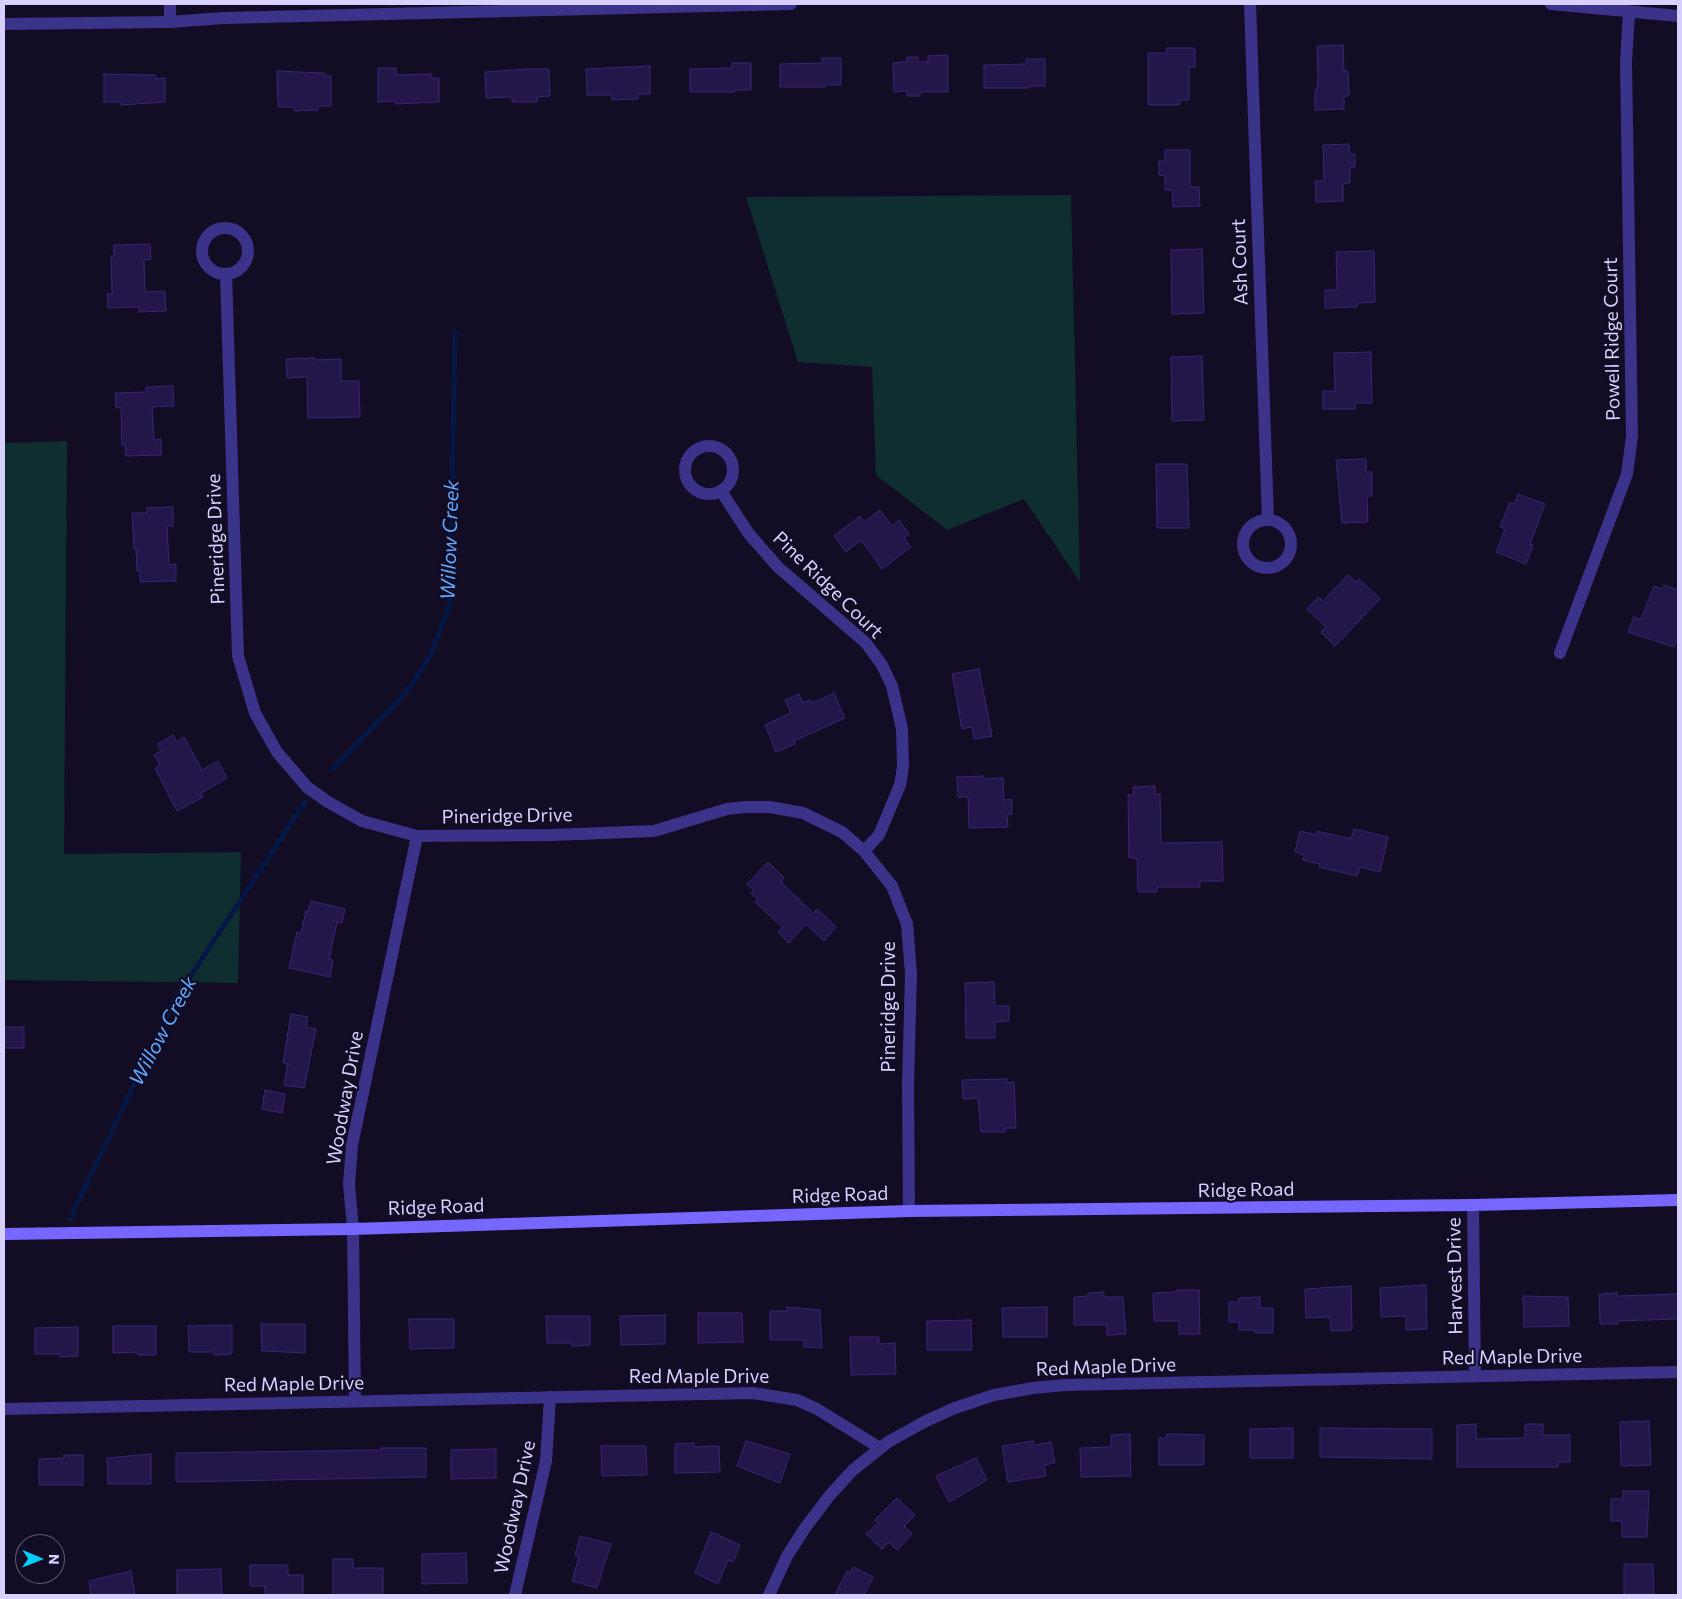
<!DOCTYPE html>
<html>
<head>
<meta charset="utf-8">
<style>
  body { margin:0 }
  #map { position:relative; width:1682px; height:1599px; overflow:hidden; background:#120c25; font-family:Commissioner,sans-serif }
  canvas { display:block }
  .frame { position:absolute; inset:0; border:5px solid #d8d0ff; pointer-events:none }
  .north { position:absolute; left:15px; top:1534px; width:50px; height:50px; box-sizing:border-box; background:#120c25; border:1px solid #615a7c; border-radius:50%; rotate:91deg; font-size:14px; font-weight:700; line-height:20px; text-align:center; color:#d8d0ff }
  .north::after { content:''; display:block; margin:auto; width:18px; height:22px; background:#00cffb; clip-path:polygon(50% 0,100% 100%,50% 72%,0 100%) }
</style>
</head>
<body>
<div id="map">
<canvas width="1682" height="1599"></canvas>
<div class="frame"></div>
<div class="north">N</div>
</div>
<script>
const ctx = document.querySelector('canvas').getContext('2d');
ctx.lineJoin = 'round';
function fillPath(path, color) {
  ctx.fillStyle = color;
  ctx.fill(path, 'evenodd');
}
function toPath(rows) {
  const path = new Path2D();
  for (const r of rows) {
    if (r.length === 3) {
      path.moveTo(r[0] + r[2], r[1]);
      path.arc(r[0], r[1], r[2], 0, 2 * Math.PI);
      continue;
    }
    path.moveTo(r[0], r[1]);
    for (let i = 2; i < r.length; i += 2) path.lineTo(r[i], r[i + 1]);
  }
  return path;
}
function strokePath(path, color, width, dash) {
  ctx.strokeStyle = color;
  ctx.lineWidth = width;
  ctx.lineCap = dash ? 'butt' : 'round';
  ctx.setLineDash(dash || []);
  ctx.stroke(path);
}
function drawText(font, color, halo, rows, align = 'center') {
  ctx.font = font + ' Commissioner,sans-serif';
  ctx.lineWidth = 4.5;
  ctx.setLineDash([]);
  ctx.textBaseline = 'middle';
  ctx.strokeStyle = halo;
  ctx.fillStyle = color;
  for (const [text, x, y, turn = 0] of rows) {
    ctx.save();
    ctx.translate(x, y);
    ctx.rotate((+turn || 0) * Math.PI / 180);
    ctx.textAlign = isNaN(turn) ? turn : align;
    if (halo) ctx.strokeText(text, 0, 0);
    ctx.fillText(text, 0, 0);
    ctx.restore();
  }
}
const green = toPath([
  [1071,195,1080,582,1024,499,947,530,876,475,872,367,798,362,746,197],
  [67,441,64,854,241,852,238,983,4,980,4,443]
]);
const stream = toPath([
  [333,769,408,690,431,655,450,603,455,332],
  [70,1219,173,1003,305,802]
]);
const building = toPath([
  [1343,45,1344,71,1348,71,1349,96,1344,96,1344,109,1315,110,1315,90,1317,90,1318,78,1317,46,1343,45],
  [1167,48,1195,48,1195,67,1189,67,1189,100,1180,100,1180,105,1148,105,1148,53,1167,53,1167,48],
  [948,55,948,92,920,92,920,96,907,96,907,91,894,92,893,63,907,62,907,57,918,57,918,62,928,62,928,56,948,55],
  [822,58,841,58,841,85,825,85,825,87,780,87,780,64,822,63,822,58],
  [1026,59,1045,59,1045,86,1029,86,1029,88,984,88,984,65,1026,64,1026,59],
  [732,63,751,63,751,90,735,90,735,92,690,92,690,69,732,68,732,63],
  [650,66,650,94,638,94,638,99,612,100,612,95,587,95,586,69,650,66],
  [378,68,396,68,396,75,431,74,431,78,439,78,439,102,395,104,395,101,378,102,378,68],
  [528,69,549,69,550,96,537,97,537,102,512,102,512,97,486,98,485,72,528,69],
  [277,71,324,73,325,76,331,76,331,106,318,106,318,110,294,111,294,107,278,107,277,71],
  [104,74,156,75,156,79,165,78,165,102,121,105,121,102,104,102,104,74],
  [1349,144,1350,154,1355,154,1355,167,1350,167,1350,183,1343,184,1343,201,1316,202,1315,181,1324,181,1323,145,1349,144],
  [1165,150,1190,150,1190,187,1199,187,1200,206,1173,207,1172,190,1165,190,1165,176,1159,175,1159,161,1165,161,1165,150],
  [150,244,151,259,144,260,145,292,165,291,166,311,139,312,139,307,108,308,107,294,112,294,111,256,114,256,114,245,150,244],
  [1202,249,1204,313,1172,314,1171,250,1202,249],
  [1374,251,1375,302,1357,303,1357,307,1325,308,1325,290,1337,290,1336,252,1374,251],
  [1371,352,1372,403,1355,403,1355,409,1323,409,1323,391,1335,391,1334,353,1371,352],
  [1202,356,1204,420,1172,421,1171,357,1202,356],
  [314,358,314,360,341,359,341,381,359,381,360,417,308,418,307,377,287,378,286,359,314,358],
  [173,386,174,406,152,407,154,440,161,439,161,455,126,456,125,445,122,445,121,407,116,408,115,393,146,392,146,387,173,386],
  [1366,459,1366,472,1372,472,1372,496,1367,496,1368,522,1342,523,1336,460,1366,459],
  [1156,464,1187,464,1189,528,1157,528,1156,464],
  [1518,494,1545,504,1530,544,1533,545,1526,564,1496,552,1505,529,1500,527,1510,502,1514,504,1518,494],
  [173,507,173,526,167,526,169,565,176,564,176,581,140,582,140,570,137,571,136,548,134,549,132,513,147,513,147,508,173,507],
  [880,510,892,526,899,520,909,534,904,538,911,547,882,569,861,540,846,552,834,536,860,516,864,522,880,510],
  [1348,575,1356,582,1359,579,1380,599,1335,646,1321,632,1326,627,1307,609,1319,597,1323,601,1348,575],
  [1664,585,1678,590,1678,637,1674,647,1628,632,1634,617,1641,620,1654,586,1662,589,1664,585],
  [979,669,992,736,974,739,972,727,962,729,952,674,979,669],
  [834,693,845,718,794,741,795,744,776,752,765,725,791,713,785,700,799,694,803,703,810,700,812,703,834,693],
  [173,735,177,742,184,737,202,770,218,761,227,778,201,793,203,797,177,811,155,768,160,765,154,755,161,751,157,744,173,735],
  [984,776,984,779,1003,778,1004,800,1012,799,1012,814,1007,815,1008,827,969,828,968,797,958,797,957,777,984,776],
  [1155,786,1155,794,1160,794,1161,843,1222,842,1223,881,1200,881,1200,887,1157,887,1157,892,1138,892,1137,858,1129,858,1128,795,1134,795,1133,787,1155,786],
  [1354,829,1388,837,1380,872,1360,867,1357,876,1319,867,1320,864,1303,860,1304,855,1295,852,1300,831,1317,835,1317,831,1351,839,1354,829],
  [768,862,784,878,781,882,813,913,817,909,836,927,824,941,806,924,789,943,778,932,783,928,755,902,758,899,751,893,754,890,747,884,768,862],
  [311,901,345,909,342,923,337,922,329,959,333,960,330,977,289,968,297,932,301,933,306,911,308,912,311,901],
  [994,982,995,1006,1009,1006,1009,1021,995,1022,995,1038,966,1038,965,983,994,982],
  [291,1014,308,1017,306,1027,316,1029,304,1088,284,1085,288,1064,283,1063,291,1014],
  [4,1027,24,1027,24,1048,4,1048,4,1027],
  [1007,1079,1007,1083,1014,1082,1016,1128,1005,1128,1005,1132,981,1132,978,1098,963,1099,962,1080,1007,1079],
  [265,1090,285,1094,282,1113,262,1109,265,1090],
  [1426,1285,1427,1329,1406,1330,1406,1316,1381,1317,1380,1288,1426,1285],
  [1351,1286,1352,1330,1331,1331,1330,1317,1306,1318,1305,1289,1351,1286],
  [1177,1290,1199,1290,1200,1334,1179,1334,1179,1321,1154,1321,1153,1293,1177,1292,1177,1290],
  [1104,1292,1104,1297,1123,1297,1126,1334,1107,1335,1107,1325,1074,1325,1074,1297,1088,1296,1088,1293,1104,1292],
  [1617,1293,1617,1296,1678,1294,1678,1319,1617,1321,1618,1324,1600,1324,1599,1294,1617,1293],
  [1523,1296,1568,1297,1569,1326,1524,1327,1523,1296],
  [1260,1297,1260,1308,1273,1308,1273,1333,1255,1333,1255,1330,1239,1330,1239,1322,1229,1322,1229,1302,1239,1302,1239,1298,1260,1297],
  [787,1307,820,1310,822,1348,804,1347,804,1340,770,1340,770,1311,787,1311,787,1307],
  [1047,1307,1047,1337,1003,1337,1002,1308,1047,1307],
  [698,1313,742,1313,743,1342,698,1343,698,1313],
  [665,1315,665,1344,621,1345,620,1316,665,1315],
  [546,1316,590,1316,590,1345,572,1346,572,1343,547,1343,546,1316],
  [409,1319,454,1319,454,1348,410,1349,409,1319],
  [971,1320,972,1350,927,1350,927,1321,971,1320],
  [261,1324,305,1324,305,1353,262,1351,261,1324],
  [232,1325,232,1354,214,1355,214,1352,189,1352,188,1326,232,1325],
  [113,1326,156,1326,156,1355,138,1355,138,1352,113,1353,113,1326],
  [78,1327,78,1356,60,1357,60,1354,35,1354,35,1328,78,1327],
  [850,1337,879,1337,879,1344,895,1343,896,1374,851,1375,850,1337],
  [1649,1421,1651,1465,1621,1466,1620,1422,1649,1421],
  [1476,1424,1476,1439,1525,1438,1525,1424,1543,1424,1543,1435,1570,1435,1570,1462,1558,1462,1558,1467,1457,1467,1457,1425,1476,1424],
  [1293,1428,1293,1458,1250,1458,1250,1429,1293,1428],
  [1320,1428,1432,1429,1432,1459,1320,1457,1320,1428],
  [1130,1434,1131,1476,1081,1477,1080,1448,1111,1447,1111,1435,1130,1434],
  [1167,1434,1204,1435,1204,1465,1159,1465,1159,1438,1167,1438,1167,1434],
  [746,1441,790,1454,780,1483,737,1466,746,1441],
  [1033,1441,1034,1445,1051,1442,1055,1463,1044,1465,1046,1476,1008,1482,1002,1446,1033,1441],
  [694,1443,694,1447,719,1446,720,1472,675,1473,675,1444,694,1443],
  [601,1446,646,1446,647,1475,602,1476,601,1446],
  [381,1448,426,1448,426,1477,176,1482,176,1453,381,1450,381,1448],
  [496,1449,496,1478,451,1479,451,1450,496,1449],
  [151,1454,151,1484,108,1484,107,1458,151,1454],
  [64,1455,83,1455,83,1485,39,1485,39,1459,64,1458,64,1455],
  [976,1458,987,1480,949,1502,936,1476,976,1458],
  [1623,1491,1649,1491,1647,1537,1622,1537,1622,1521,1611,1521,1611,1499,1623,1499,1623,1491],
  [897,1498,915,1515,904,1526,912,1534,897,1550,889,1542,882,1549,866,1534,878,1523,875,1520,897,1498],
  [711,1532,740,1545,733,1562,728,1560,718,1584,695,1573,711,1532],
  [580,1536,611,1544,597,1588,572,1581,579,1557,575,1555,580,1536],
  [466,1553,467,1583,422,1584,422,1554,466,1553],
  [333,1559,353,1559,353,1568,383,1568,383,1595,333,1595,333,1559],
  [1624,1564,1653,1564,1654,1595,1624,1595,1624,1564],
  [250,1565,288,1565,288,1575,303,1575,303,1595,265,1595,265,1586,250,1586,250,1565],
  [853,1567,873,1577,864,1595,835,1595,847,1571,851,1573,853,1567],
  [221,1569,222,1595,177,1595,177,1570,221,1569],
  [131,1571,135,1595,91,1595,89,1581,131,1571]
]);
const street = toPath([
  [170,4,170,22],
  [1250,4,1268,520],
  [1551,4,1678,16],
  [4,24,170,22,224,18,791,4],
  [225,251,23],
  [226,274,238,656,255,713,277,752,307,787,328,802,362,821,417,836,552,835,654,831,727,809,745,807,770,807,803,813,842,832,864,851,892,886,907,924,911,974,908,1084,909,1211],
  [709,470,24],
  [721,491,749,534,778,567,866,643,882,665,892,686,902,729,903,767,900,785,879,835,864,851],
  [1267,544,24],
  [1560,653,1627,474,1632,436,1626,62,1629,12],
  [1473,1205,1475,1376],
  [355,1401,353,1229,349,1184,352,1145,417,836],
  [4,1409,753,1393,797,1400,817,1409,880,1448],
  [515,1595,546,1461,550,1397],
  [769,1595,787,1556,805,1528,830,1495,853,1470,888,1442,926,1421,955,1408,994,1395,1033,1388,1065,1385,1678,1372]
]);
const secondary = toPath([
  [4,1234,353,1229,909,1211,1473,1205,1678,1200]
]);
const streetNames = [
  ["Ash Court",1240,262,-92],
  ["Powell Ridge Court",1612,339,-91],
  ["Pineridge Drive",216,539,-92],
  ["Pine Ridge Court",828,585,44],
  ["Pineridge Drive",507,816,-1],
  ["Pineridge Drive",889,1007,-90],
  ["Woodway Drive",345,1098,-80],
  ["Ridge Road",1246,1190,-1],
  ["Ridge Road",840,1195,-2],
  ["Ridge Road",436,1207,-2],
  ["Harvest Drive",1455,1276,-91],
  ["Red Maple Drive",1512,1357,-1],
  ["Red Maple Drive",1106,1367,-2],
  ["Red Maple Drive",699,1377],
  ["Red Maple Drive",294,1384,-1],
  ["Woodway Drive",515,1507,-78]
];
const waterNames = [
  ["Willow Creek",450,540,-88],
  ["Willow Creek",163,1031,-62]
];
fillPath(green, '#0e2e2f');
strokePath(stream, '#041745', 5);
fillPath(building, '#231648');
strokePath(building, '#3b2576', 1);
strokePath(street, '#3b3289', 12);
strokePath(secondary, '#7567ff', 12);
drawText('19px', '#d8d0ff', '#120c25', streetNames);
drawText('italic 20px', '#5ea9ff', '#120c25', waterNames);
</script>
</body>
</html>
